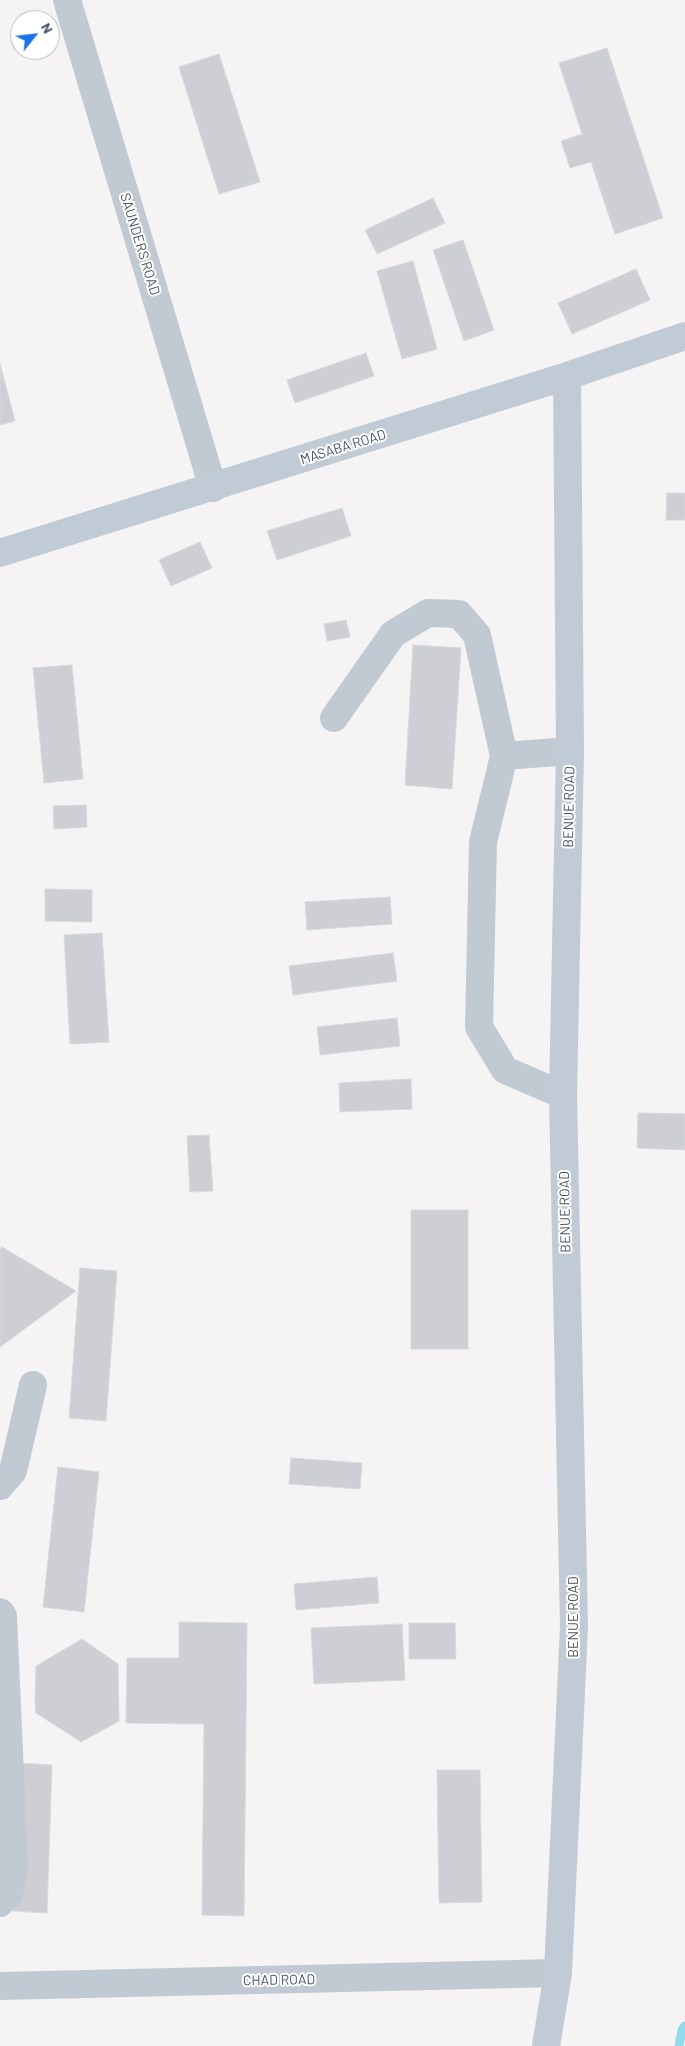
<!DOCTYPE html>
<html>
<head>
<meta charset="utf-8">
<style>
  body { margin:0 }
  #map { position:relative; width:685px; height:2046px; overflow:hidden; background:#f5f3f3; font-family:Barlow,sans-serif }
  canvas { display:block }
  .north { position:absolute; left:10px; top:10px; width:50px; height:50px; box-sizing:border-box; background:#fff; border:1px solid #b7bbc0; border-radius:50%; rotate:61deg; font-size:14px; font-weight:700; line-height:20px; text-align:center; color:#4a5661 }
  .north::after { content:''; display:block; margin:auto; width:18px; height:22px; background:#1a73e8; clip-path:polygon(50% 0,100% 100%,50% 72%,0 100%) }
</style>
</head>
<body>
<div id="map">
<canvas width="685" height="2046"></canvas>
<div class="north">N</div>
</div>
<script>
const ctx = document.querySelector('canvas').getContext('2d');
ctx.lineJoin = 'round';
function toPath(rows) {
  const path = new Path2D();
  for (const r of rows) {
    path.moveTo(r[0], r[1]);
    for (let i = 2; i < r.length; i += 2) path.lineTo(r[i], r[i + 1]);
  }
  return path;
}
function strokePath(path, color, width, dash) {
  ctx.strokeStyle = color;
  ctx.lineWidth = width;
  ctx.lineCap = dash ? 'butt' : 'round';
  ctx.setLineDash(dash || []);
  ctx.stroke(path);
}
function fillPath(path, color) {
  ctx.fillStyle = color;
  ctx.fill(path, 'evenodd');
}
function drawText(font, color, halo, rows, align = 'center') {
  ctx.font = font + ' Barlow,sans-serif';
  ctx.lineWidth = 4;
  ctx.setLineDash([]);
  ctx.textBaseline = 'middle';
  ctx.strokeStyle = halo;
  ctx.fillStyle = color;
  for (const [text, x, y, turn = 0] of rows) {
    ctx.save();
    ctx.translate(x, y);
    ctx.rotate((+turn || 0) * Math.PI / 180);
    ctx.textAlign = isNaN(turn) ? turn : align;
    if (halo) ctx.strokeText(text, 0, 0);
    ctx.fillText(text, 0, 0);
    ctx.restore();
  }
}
const stream = toPath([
  [679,2046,682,2030,685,2026]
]);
const building = toPath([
  [607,48,663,218,615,234,591,162,570,168,561,141,582,134,559,63,607,48],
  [219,54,260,182,219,194,179,67,219,54],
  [433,198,445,223,377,254,365,230,433,198],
  [463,240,494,330,464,341,433,250,463,240],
  [413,261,437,349,402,359,377,271,413,261],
  [636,269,650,300,572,334,558,303,636,269],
  [366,353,374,376,295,403,287,380,366,353],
  [0,364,15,421,0,425,0,364],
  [667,493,685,493,685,520,666,520,667,493],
  [342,508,351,536,277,560,267,531,342,508],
  [200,542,212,568,171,586,159,560,200,542],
  [346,620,350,637,327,641,324,624,346,620],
  [413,645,461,648,452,789,405,785,413,645],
  [72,665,83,779,44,783,33,668,72,665],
  [86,805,87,827,54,829,53,806,86,805],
  [45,889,92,890,92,922,45,921,45,889],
  [390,897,392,924,307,930,305,902,390,897],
  [102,933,109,1042,70,1044,64,935,102,933],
  [393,953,397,981,293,995,289,966,393,953],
  [397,1018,400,1046,320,1055,317,1027,397,1018],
  [411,1079,412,1109,340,1112,339,1083,411,1079],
  [638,1113,685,1114,685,1150,637,1148,638,1113],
  [209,1135,213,1191,190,1192,187,1136,209,1135],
  [411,1210,468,1210,468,1349,411,1349,411,1210],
  [2,1247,76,1291,0,1347,0,1250,2,1247],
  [80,1268,117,1271,106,1421,69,1418,80,1268],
  [291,1458,362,1463,360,1489,289,1484,291,1458],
  [58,1467,99,1472,84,1612,43,1607,58,1467],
  [377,1577,379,1603,296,1610,294,1584,377,1577],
  [179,1622,247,1623,244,1916,202,1915,204,1724,126,1723,127,1658,179,1658,179,1622],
  [409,1623,455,1623,456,1659,409,1659,409,1623],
  [402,1624,405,1680,314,1684,311,1628,402,1624],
  [82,1639,118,1664,119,1721,81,1742,36,1713,35,1701,36,1666,82,1639],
  [18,1763,52,1765,47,1913,13,1911,18,1763],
  [437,1770,480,1770,482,1902,439,1903,437,1770]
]);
const street = toPath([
  [67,0,213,488],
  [334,718,393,634,428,613,459,614,477,635,504,756],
  [563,1095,505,1070,479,1027,483,842,504,756,570,751],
  [0,1486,13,1471,33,1385],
  [0,1612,3,1616,14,1865,9,1894,0,1903],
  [0,1986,558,1973]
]);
const secondary = toPath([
  [0,553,567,376,685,336],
  [546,2046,558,1973,574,1626,563,1095,570,751,567,376]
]);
const streetNames = [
  ["SAUNDERS ROAD",140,244,73],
  ["MASABA ROAD",343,447,-17],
  ["BENUE ROAD",569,807,-89],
  ["BENUE ROAD",565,1212,-91],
  ["BENUE ROAD",573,1617,-90],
  ["CHAD ROAD",279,1980,-1]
];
strokePath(stream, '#90daee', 9);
fillPath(building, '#cdcfd5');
strokePath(building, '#d7d9de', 1);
strokePath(street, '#c1cad2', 28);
strokePath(secondary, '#c1cbd6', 28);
drawText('14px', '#4a5661', '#fff', streetNames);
</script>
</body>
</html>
